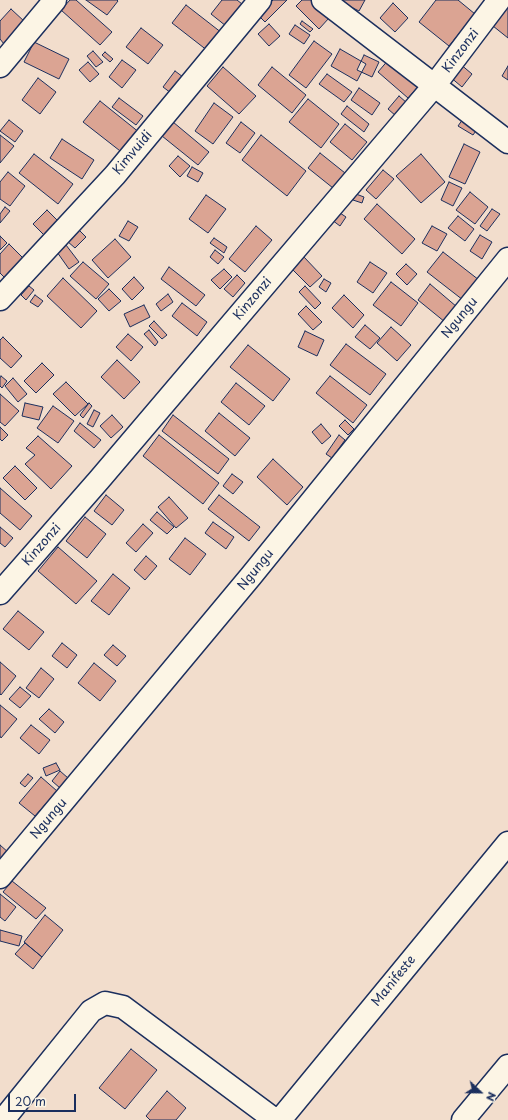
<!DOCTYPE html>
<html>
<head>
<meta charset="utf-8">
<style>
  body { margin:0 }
  #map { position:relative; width:508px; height:1120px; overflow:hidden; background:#f2ddcc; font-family:"Playpen Sans",sans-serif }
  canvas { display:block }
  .north { position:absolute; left:460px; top:1072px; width:40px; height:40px; -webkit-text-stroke:3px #fcf5e5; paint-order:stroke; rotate:112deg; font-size:11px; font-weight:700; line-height:16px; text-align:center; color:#1b2f5e }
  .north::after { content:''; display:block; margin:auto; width:14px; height:18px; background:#1b2f5e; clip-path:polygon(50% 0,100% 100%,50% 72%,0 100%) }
  .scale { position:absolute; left:8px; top:1094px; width:68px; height:18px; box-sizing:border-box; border:2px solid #1b2f5e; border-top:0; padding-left:5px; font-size:12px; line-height:14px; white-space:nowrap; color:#1b2f5e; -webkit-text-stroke:3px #fcf5e5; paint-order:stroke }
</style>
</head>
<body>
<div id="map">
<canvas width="508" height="1120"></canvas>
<div class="north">N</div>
<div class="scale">20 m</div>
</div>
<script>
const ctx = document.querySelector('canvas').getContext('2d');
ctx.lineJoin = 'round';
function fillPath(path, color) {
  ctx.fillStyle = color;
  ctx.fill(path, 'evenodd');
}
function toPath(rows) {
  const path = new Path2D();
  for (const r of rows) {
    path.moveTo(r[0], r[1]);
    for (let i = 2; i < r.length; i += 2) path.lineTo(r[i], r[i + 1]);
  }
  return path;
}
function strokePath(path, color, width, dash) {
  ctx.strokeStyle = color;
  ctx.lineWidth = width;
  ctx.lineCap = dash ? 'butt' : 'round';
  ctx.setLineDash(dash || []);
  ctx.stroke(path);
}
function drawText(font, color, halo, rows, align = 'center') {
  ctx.font = font + ' "Playpen Sans",sans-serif';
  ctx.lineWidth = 4;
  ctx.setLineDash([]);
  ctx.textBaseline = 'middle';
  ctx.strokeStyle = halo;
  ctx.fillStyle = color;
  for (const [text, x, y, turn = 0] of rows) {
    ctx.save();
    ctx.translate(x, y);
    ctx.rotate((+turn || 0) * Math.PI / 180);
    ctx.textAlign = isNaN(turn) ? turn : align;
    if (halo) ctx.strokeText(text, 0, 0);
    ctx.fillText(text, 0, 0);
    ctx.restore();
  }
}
const building = toPath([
  [70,0,76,0,112,32,100,45,61,10,70,0],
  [86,0,117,0,118,1,107,15,86,0],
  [222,0,237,0,242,4,226,26,211,14,222,0],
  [273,0,287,0,265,22,258,15,273,0],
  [302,0,311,0,329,18,319,29,296,6,302,0],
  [342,0,365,0,359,11,341,2,342,0],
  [436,0,458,0,475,14,449,46,419,22,436,0],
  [393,3,408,18,395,32,380,18,393,3],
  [186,5,222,33,208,51,172,23,186,5],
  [508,7,508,38,493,26,508,7],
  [11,9,25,22,4,44,0,39,0,21,11,9],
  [302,21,313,29,310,32,300,24,302,21],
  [269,24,280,36,269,46,258,34,269,24],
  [295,25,310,35,304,44,289,34,295,25],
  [141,28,163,45,148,64,126,47,141,28],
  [314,41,332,54,306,88,289,75,314,41],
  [34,42,69,59,59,79,24,62,34,42],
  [340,49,366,64,357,81,331,66,340,49],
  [93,51,103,62,96,67,87,56,93,51],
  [105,52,113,59,110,62,102,55,105,52],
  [364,55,379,62,372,77,357,70,364,55],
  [390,58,420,84,408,98,378,72,390,58],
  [122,60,136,70,122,88,109,77,122,60],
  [88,62,99,74,90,82,79,70,88,62],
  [459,63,472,74,462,87,449,76,459,63],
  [508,66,508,80,502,76,508,66],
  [223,67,256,96,239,114,207,86,223,67],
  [272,67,306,95,292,113,258,85,272,67],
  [175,71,187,80,175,96,163,87,175,71],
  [327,74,352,92,344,102,319,84,327,74],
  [38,78,56,92,40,114,22,100,38,78],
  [359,88,380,103,372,115,351,100,359,88],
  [399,96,407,103,396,116,388,109,399,96],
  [119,98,143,116,136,125,112,107,119,98],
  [308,99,339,124,321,148,289,122,308,99],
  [100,101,140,133,124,154,83,122,100,101],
  [214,103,233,117,213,144,195,131,214,103],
  [347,106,369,124,364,132,341,114,347,106],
  [465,116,480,125,473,135,458,126,465,116],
  [9,120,23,131,15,142,0,131,9,120],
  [173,122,209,152,198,165,162,136,173,122],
  [241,122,255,133,240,153,226,143,241,122],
  [345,124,367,142,352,160,330,142,345,124],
  [0,135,14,146,0,163,0,135],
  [261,135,306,171,287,196,242,160,261,135],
  [62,139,94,160,82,179,50,158,62,139],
  [464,144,480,152,465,184,449,177,464,144],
  [320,153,345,173,333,188,308,168,320,153],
  [34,154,73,184,58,204,19,173,34,154],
  [421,154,445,182,421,203,396,176,421,154],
  [178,156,190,166,180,177,169,166,178,156],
  [192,167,203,173,198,182,187,176,192,167],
  [383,170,394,179,376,199,366,190,383,170],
  [8,172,25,186,10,206,0,199,0,182,8,172],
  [449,182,462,188,453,206,441,200,449,182],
  [470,192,488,207,475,224,456,210,470,192],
  [356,194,364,197,362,203,353,200,356,194],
  [206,195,226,209,208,233,189,219,206,195],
  [377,204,415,239,402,254,364,219,377,204],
  [5,207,10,211,0,223,0,214,5,207],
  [492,209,500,214,487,231,480,226,492,209],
  [47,210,59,222,45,236,33,224,47,210],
  [337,211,346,217,340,226,332,220,337,211],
  [458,216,474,229,465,241,448,228,458,216],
  [128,221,138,227,129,241,119,236,128,221],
  [256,226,272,240,245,272,229,259,256,226],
  [432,226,447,234,437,251,422,243,432,226],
  [78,229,86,237,75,248,67,241,78,229],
  [480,235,492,242,482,259,470,251,480,235],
  [0,236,7,243,0,250,0,236],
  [214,238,227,247,224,253,210,243,214,238],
  [115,239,131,257,108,278,92,260,115,239],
  [9,244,24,259,5,278,0,273,0,254,9,244],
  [66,245,79,262,69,269,57,252,66,245],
  [215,250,224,257,218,264,210,257,215,250],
  [443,252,479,280,463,300,427,272,443,252],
  [303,256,322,276,310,287,291,268,303,256],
  [83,262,109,284,96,299,70,276,83,262],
  [370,262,387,273,373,293,357,282,370,262],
  [406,264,417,274,407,285,396,274,406,264],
  [169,267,205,295,196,306,161,279,169,267],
  [224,269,232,277,220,289,211,280,224,269],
  [237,275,245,283,233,297,224,289,237,275],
  [134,277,144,288,132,300,122,289,134,277],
  [63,278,97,311,81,328,47,296,63,278],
  [324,279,331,283,326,292,319,287,324,279],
  [391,282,418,303,401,326,373,305,391,282],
  [430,284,457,307,445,322,418,300,430,284],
  [29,286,34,290,26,300,21,295,29,286],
  [305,286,321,303,315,309,299,292,305,286],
  [109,289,121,301,109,311,98,299,109,289],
  [168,294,173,302,161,311,156,304,168,294],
  [35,295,43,301,38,307,30,302,35,295],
  [344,295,364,315,353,328,332,308,344,295],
  [182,303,207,322,197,336,172,316,182,303],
  [144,305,150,317,130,327,124,314,144,305],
  [306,306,322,322,313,330,298,314,306,306],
  [154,321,167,335,162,339,149,326,154,321],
  [365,325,380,338,370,349,355,337,365,325],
  [391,327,411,345,397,361,377,343,391,327],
  [149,330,158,342,155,346,144,334,149,330],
  [305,331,324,340,317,356,298,347,305,331],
  [128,334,143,347,131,361,116,347,128,334],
  [3,337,22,356,11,368,0,358,0,340,3,337],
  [346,344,386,374,370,395,330,365,346,344],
  [248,345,290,379,273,401,230,367,248,345],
  [117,360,140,382,124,399,101,377,117,360],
  [42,363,54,375,36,393,24,381,42,363],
  [1,376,7,381,2,388,0,386,0,378,1,376],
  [330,376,367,405,353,423,316,393,330,376],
  [13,378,27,394,18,402,5,386,13,378],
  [66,382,88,404,75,416,53,394,66,382],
  [236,383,265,406,249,425,221,402,236,383],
  [0,394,19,411,5,426,0,422,0,394],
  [25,403,43,407,39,420,22,416,25,403],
  [89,403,92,406,83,418,80,415,89,403],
  [53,406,74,421,58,443,37,428,53,406],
  [94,410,100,413,93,427,87,424,94,410],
  [219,413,250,438,235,456,205,431,219,413],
  [112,415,123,427,111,438,100,426,112,415],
  [173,415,229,459,218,474,162,431,173,415],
  [345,420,354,429,348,435,339,426,345,420],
  [80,423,101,440,94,448,74,431,80,423],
  [321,424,331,436,322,444,312,432,321,424],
  [0,427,8,435,2,441,0,439,0,427],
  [159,435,219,483,203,504,143,456,159,435],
  [339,435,345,440,332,458,326,454,339,435],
  [38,436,72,466,51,489,25,464,35,455,26,448,38,436],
  [273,459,303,487,287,505,257,477,273,459],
  [15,466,37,488,25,500,3,478,15,466],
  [232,474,243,482,233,494,223,486,232,474],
  [0,488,32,516,20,530,0,513,0,488],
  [106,495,124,510,112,525,94,511,106,495],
  [219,495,260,527,249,541,208,509,219,495],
  [169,497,188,518,176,528,158,507,169,497],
  [157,512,174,527,167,534,150,520,157,512],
  [85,517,106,534,87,558,66,541,85,517],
  [213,522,234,537,226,549,205,533,213,522],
  [143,524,153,533,136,552,126,543,143,524],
  [0,527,13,538,5,547,0,543,0,527],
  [185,538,206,554,190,575,169,559,185,538],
  [58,547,97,581,76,604,38,571,58,547],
  [146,556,157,566,145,580,134,570,146,556],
  [113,574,130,588,109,615,91,601,113,574],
  [18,611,44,632,29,650,3,629,18,611],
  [62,643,77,655,67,668,52,656,62,643],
  [113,645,126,656,117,666,104,655,113,645],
  [0,662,16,676,1,695,0,694,0,662],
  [94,663,116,681,100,701,78,683,94,663],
  [41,668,54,679,39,698,26,688,41,668],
  [20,687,31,696,20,708,9,699,20,687],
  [0,705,17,719,1,738,0,736,0,705],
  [49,709,64,722,55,733,39,719,49,709],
  [31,725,50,740,39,754,20,738,31,725],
  [56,763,60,770,46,776,43,768,56,763],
  [60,771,68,778,60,788,52,781,60,771],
  [28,774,33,778,25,787,20,783,28,774],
  [41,777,57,791,35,816,19,803,41,777],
  [0,845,9,853,0,864,0,845],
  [12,881,46,908,36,919,3,892,12,881],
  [0,894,16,907,5,921,0,917,0,894],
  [45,915,63,930,42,957,24,942,45,915],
  [0,930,22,936,19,946,0,941,0,930],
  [25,943,42,957,33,969,15,954,25,943],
  [131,1049,157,1070,125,1109,99,1088,131,1049],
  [167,1091,186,1108,176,1120,150,1120,146,1116,167,1091]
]);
const minor = toPath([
  [323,0,508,142],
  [0,66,55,0],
  [0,299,115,175,260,0],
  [0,593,99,480,434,86,499,0],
  [0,877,251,576,508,259],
  [3,1120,91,1011,105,1003,123,1007,275,1120],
  [280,1120,508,843],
  [463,1120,508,1066]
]);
const streetNames = [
  ["Kinzonzi",461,51,-53],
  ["Kimvuidi",133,153,-50],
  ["Kinzonzi",253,299,-50],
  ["Ngungu",460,318,-51],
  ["Kinzonzi",42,545,-49],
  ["Ngungu",256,570,-51],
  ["Ngungu",49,819,-50],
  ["Manifeste",394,981,-51]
];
fillPath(building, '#dba493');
strokePath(building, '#1b2f5e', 1);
strokePath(minor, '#1b2f5e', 25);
strokePath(minor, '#fcf5e5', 22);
drawText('13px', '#1b2f5e', '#fcf5e5', streetNames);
</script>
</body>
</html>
